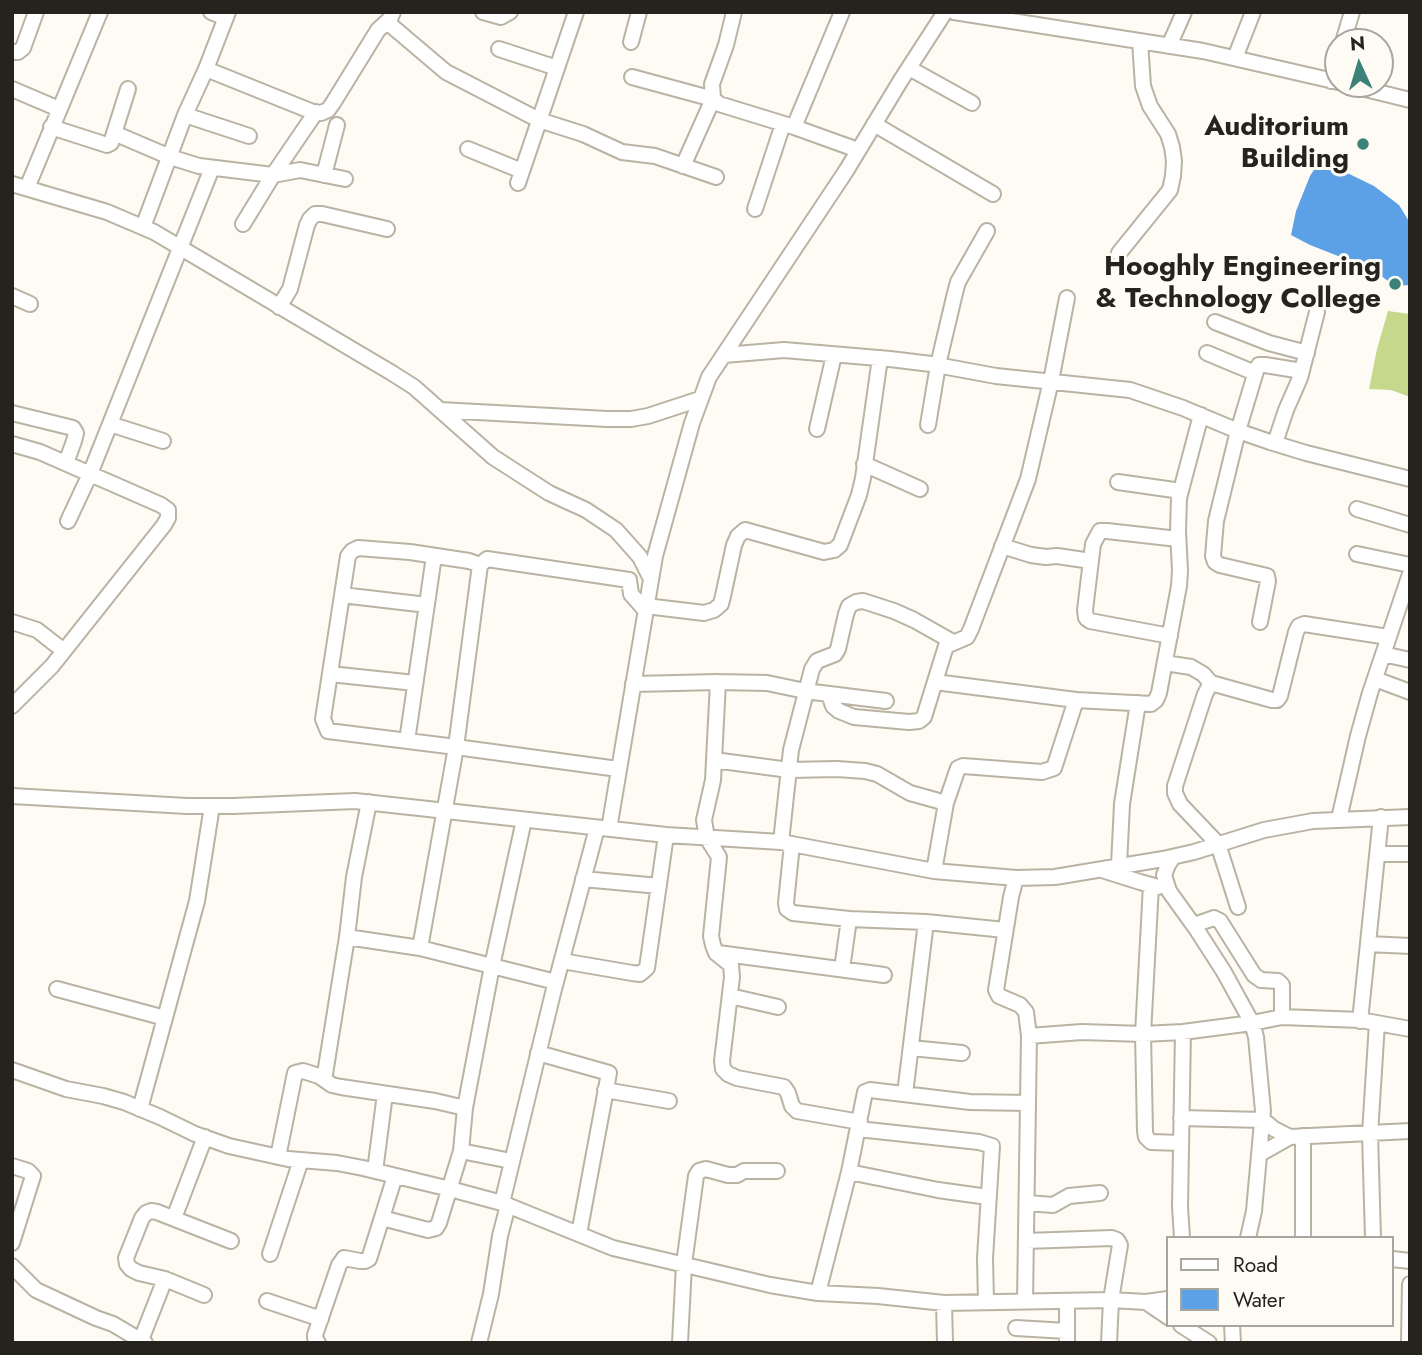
<!DOCTYPE html>
<html>
<head>
<meta charset="utf-8">
<style>
  body { margin:0 }
  #map { position:relative; width:1422px; height:1355px; overflow:hidden; background:#fefbf4; font-family:Jost,sans-serif }
  canvas { display:block }
  .frame { position:absolute; inset:0; border:14px solid #26231e; pointer-events:none }
  .legend { position:absolute; left:1166px; top:1236px; width:228px; height:91px; box-sizing:border-box; background:#fefbf4; border:2px solid #a8a59e; margin:0; padding:9px 12px; list-style:none; font-size:21px; color:#26231e }
  .legend li { display:flex; align-items:center; gap:14px; height:35px }
  .legend b { width:35px; border:2px solid #a8a59e }
  .north { position:absolute; left:1324px; top:28px; width:70px; height:70px; box-sizing:border-box; background:#fefbf4; border:2px solid #a8a59e; border-radius:50%; rotate:356deg; font-size:19px; font-weight:700; line-height:28px; text-align:center; color:#26231e }
  .north::after { content:''; display:block; margin:auto; width:24px; height:32px; background:#3d8278; clip-path:polygon(50% 0,100% 100%,50% 72%,0 100%) }
</style>
</head>
<body>
<div id="map">
<canvas width="1422" height="1355"></canvas>
<div class="frame"></div>
<ul class="legend">
<li><b style="height:9px;background:#fff"></b>Road</li>
<li><b style="height:19px;background:#5ca1e5"></b>Water</li>
</ul>
<div class="north">N</div>
</div>
<script>
const ctx = document.querySelector('canvas').getContext('2d');
ctx.lineJoin = 'round';
function fillPath(path, color) {
  ctx.fillStyle = color;
  ctx.fill(path, 'evenodd');
}
function toPath(rows) {
  const path = new Path2D();
  for (const r of rows) {
    path.moveTo(r[0], r[1]);
    for (let i = 2; i < r.length; i += 2) path.lineTo(r[i], r[i + 1]);
  }
  return path;
}
function strokePath(path, color, width, dash) {
  ctx.strokeStyle = color;
  ctx.lineWidth = width;
  ctx.lineCap = dash ? 'butt' : 'round';
  ctx.setLineDash(dash || []);
  ctx.stroke(path);
}
function drawText(font, color, halo, rows, align = 'center') {
  ctx.font = font + ' Jost,sans-serif';
  ctx.lineWidth = 6;
  ctx.setLineDash([]);
  ctx.textBaseline = 'middle';
  ctx.strokeStyle = halo;
  ctx.fillStyle = color;
  for (const [text, x, y, turn = 0] of rows) {
    ctx.save();
    ctx.translate(x, y);
    ctx.rotate((+turn || 0) * Math.PI / 180);
    ctx.textAlign = isNaN(turn) ? turn : align;
    if (halo) ctx.strokeText(text, 0, 0);
    ctx.fillText(text, 0, 0);
    ctx.restore();
  }
}
const green = toPath([
  [1388,311,1410,314,1410,397,1391,390,1369,389,1377,349]
]);
const water = toPath([
  [1317,165,1339,169,1374,186,1399,205,1410,223,1410,285,1394,286,1374,270,1310,245,1291,235,1296,211,1310,176]
]);
const minor = toPath([
  [211,12,226,18],
  [483,12,501,17,510,12],
  [734,12,726,45,712,84,713,99,719,104,794,127,858,150],
  [954,12,1203,51,1338,82],
  [387,22,446,72,539,120,583,134,622,152,655,156,716,177],
  [631,42,639,12],
  [1343,42,1352,12],
  [1169,46,1184,12],
  [499,49,557,68],
  [12,52,18,52,23,48,36,12],
  [1235,58,1253,12],
  [909,68,972,103],
  [206,69,313,112,321,113,328,110,333,103,378,30,390,19,393,12],
  [632,77,713,99,683,166],
  [1331,81,1338,59],
  [1345,84,1410,100],
  [12,89,59,109],
  [185,115,249,136],
  [874,124,993,194],
  [51,127,107,145,111,143,128,89],
  [794,127,842,12],
  [114,133,170,157,199,166,273,175,300,170,345,179],
  [468,149,522,171],
  [324,175,337,125],
  [518,183,576,12],
  [12,184,107,212,154,232,392,373,414,387,493,457,549,493,586,510,616,530,640,557,651,579],
  [27,188,100,12],
  [755,209,783,124],
  [243,224,273,175,316,112],
  [143,227,185,115,206,69,228,12],
  [1119,253,1170,190,1173,176,1174,161,1172,147,1168,134,1150,106,1143,86,1140,41],
  [12,296,30,304],
  [279,307,290,289,307,225,310,219,315,214,322,214,387,229],
  [1215,322,1269,343,1307,353],
  [1207,353,1255,373],
  [724,355,784,350,890,359,931,364,996,376,1130,390,1183,408,1238,431,1270,442,1306,453,1410,479],
  [440,410,607,419,631,419,648,416,700,399],
  [12,413,73,428,76,433,74,441,66,463],
  [110,424,163,441],
  [928,425,938,365,955,293,958,282,987,231],
  [817,429,834,355],
  [1275,443,1286,410,1300,378,1317,312],
  [12,444,40,452,161,505,168,510,168,518,164,525,52,666,12,706],
  [864,464,920,489],
  [1118,482,1181,491],
  [1357,509,1410,525],
  [68,521,90,474,212,168],
  [1002,546,1031,555,1046,557,1057,556,1091,561],
  [1357,554,1410,565],
  [480,565,487,559,629,580,631,594,646,611],
  [342,595,427,605],
  [646,606,704,613,714,610,721,604,723,596,734,545,738,536,745,530,824,552,834,550,840,545,859,495,863,478,880,358],
  [12,622,37,630,64,651],
  [1260,622,1268,581,1267,576,1220,565,1215,562,1213,556,1216,521,1238,431,1257,368,1259,365,1265,365,1302,371],
  [1170,636,1090,621,1086,618,1085,610,1093,544,1100,531,1107,531,1178,539],
  [1383,654,1410,660],
  [1165,663,1191,667,1203,674,1211,683],
  [330,674,415,683],
  [1375,679,1410,692],
  [718,682,713,780,704,820,707,838,719,857,711,936,713,945,716,953,731,965,732,977,722,1061,723,1069,728,1074,737,1078,784,1087,788,1093,792,1106,797,1111,860,1122],
  [935,682,1076,700,1151,704,1156,700,1159,693,1179,586,1180,571,1178,531,1179,498,1201,415],
  [633,684,718,682,767,683,805,691,886,701],
  [829,694,833,706,839,711,854,717,909,722,919,721,924,717,946,646,967,637,971,629,1028,479,1051,381,1067,298],
  [407,741,434,556],
  [714,760,789,770,837,769,865,771,877,774,910,793,946,803],
  [12,796,187,806,233,806,355,801,666,835,781,842,934,871,1016,878,1055,877,1163,859,1194,852,1264,830,1313,821,1410,817],
  [1339,819,1358,736,1370,693,1410,574],
  [609,829,655,556,692,423,709,377,846,171,901,80,945,12],
  [781,842,791,750,812,669,817,661,835,654,838,649,846,614,849,606,856,602,863,601,894,611,914,620,953,642],
  [792,844,786,903,787,909,793,913,849,919,926,922,1005,930],
  [1378,854,1410,854],
  [1173,857,1168,865,1164,875,1169,891,1197,930,1224,972,1252,1023,1256,1037,1263,1111,1254,1211,1248,1238],
  [1119,865,1122,804,1138,703],
  [1102,870,1140,882,1158,887],
  [934,871,946,803,958,768,963,766,1042,772,1054,768,1076,700],
  [1016,878,1011,897,996,990,999,996,1020,1005,1026,1012,1029,1036,1025,1301],
  [583,879,659,886],
  [1151,885,1143,1034,1145,1131,1146,1137,1151,1142,1181,1143],
  [1238,907,1218,844,1180,804,1175,793,1175,786,1205,694,1211,683,1272,700,1277,700,1280,696,1296,632,1299,626,1304,624,1388,637],
  [1194,925,1214,918,1220,921,1254,975,1261,980,1278,981,1282,985,1282,1017],
  [347,937,420,948,556,982],
  [1368,944,1410,946],
  [420,948,456,747,480,565,469,561,410,552,358,548,352,551,348,556,323,719,328,731,456,747,618,769],
  [718,953,884,975],
  [562,961,632,973,640,974,647,968,666,835],
  [842,969,849,919],
  [57,989,165,1018],
  [730,996,778,1007],
  [1360,1021,1381,817],
  [1029,1036,1082,1032,1143,1034,1183,1032,1252,1023,1282,1017,1360,1020,1410,1029],
  [911,1048,962,1053],
  [538,1053,609,1073,579,1234],
  [12,1070,66,1089,103,1096,124,1102,160,1117,195,1134,229,1146,288,1159,337,1163,363,1168,450,1189,502,1203,613,1248,770,1285,818,1293,878,1296,944,1303,1111,1300,1146,1302,1168,1299],
  [319,1076,332,1085,341,1087,435,1101,465,1108],
  [605,1090,669,1101],
  [905,1094,926,922],
  [140,1109,197,901,212,806],
  [1181,1118,1263,1120,1274,1129,1290,1137],
  [858,1129,979,1142,992,1146,985,1258,986,1302],
  [1303,1136,1303,1238],
  [461,1151,511,1161],
  [1260,1154,1290,1137,1410,1131],
  [278,1157,295,1073,303,1071,319,1076,323,1076,325,1074,347,937,354,877,369,802],
  [12,1166,28,1171,33,1176,12,1243],
  [375,1171,385,1094],
  [849,1172,938,1190,988,1197],
  [502,1203,553,993,597,828],
  [1027,1203,1053,1205,1069,1196,1100,1193],
  [174,1218,205,1137],
  [382,1218,428,1230,436,1228,439,1223,461,1151,465,1108,492,966,524,820],
  [1182,1238,1180,1207,1183,1032],
  [1373,1238,1370,1134,1377,1023],
  [1026,1241,1112,1238,1117,1240,1120,1245,1111,1300,1109,1343],
  [270,1254,301,1160],
  [1392,1259,1410,1261],
  [12,1266,36,1290,96,1318,113,1324,145,1343],
  [818,1293,849,1172,865,1092,870,1090,970,1102,1028,1103],
  [204,1295,165,1279,139,1273,131,1269,127,1264,126,1258,142,1218,146,1213,151,1211,157,1212,231,1241],
  [267,1301,321,1319],
  [1067,1301,1067,1343],
  [1146,1302,1168,1317],
  [944,1303,945,1343],
  [1181,1325,1209,1343],
  [1232,1325,1233,1343],
  [1016,1328,1067,1331],
  [141,1340,165,1279],
  [318,1343,315,1338,315,1335,339,1265,344,1258,360,1261,365,1261,369,1259,395,1176],
  [479,1343,491,1294,500,1236,508,1205],
  [680,1343,684,1264,696,1176,699,1171,706,1169,728,1175,737,1175,744,1171,777,1171],
  [1409,1343,1410,1284]
]);
const markers = [
  [1363,144,7,"#3d8278"],
  [1395,284,7,"#3d8278"]
];
const poiNames = [
  ["Auditorium",1349,128],
  ["Building",1349,160],
  ["Hooghly Engineering",1381,268],
  ["& Technology College",1381,300]
];
fillPath(green, '#c6d88b');
fillPath(water, '#5ca1e5');
strokePath(minor, '#bab3a4', 18);
strokePath(minor, '#fff', 14);
for (const [x, y, r, color] of markers) {
  const dot = new Path2D();
  dot.arc(x, y, r, 0, 2 * Math.PI);
  ctx.fillStyle = color;
  ctx.fill(dot);
  strokePath(dot, '#fefbf4', 2.5);
}
drawText('bold 28px', '#26231e', '#fefbf4', poiNames, 'right');
</script>
</body>
</html>
